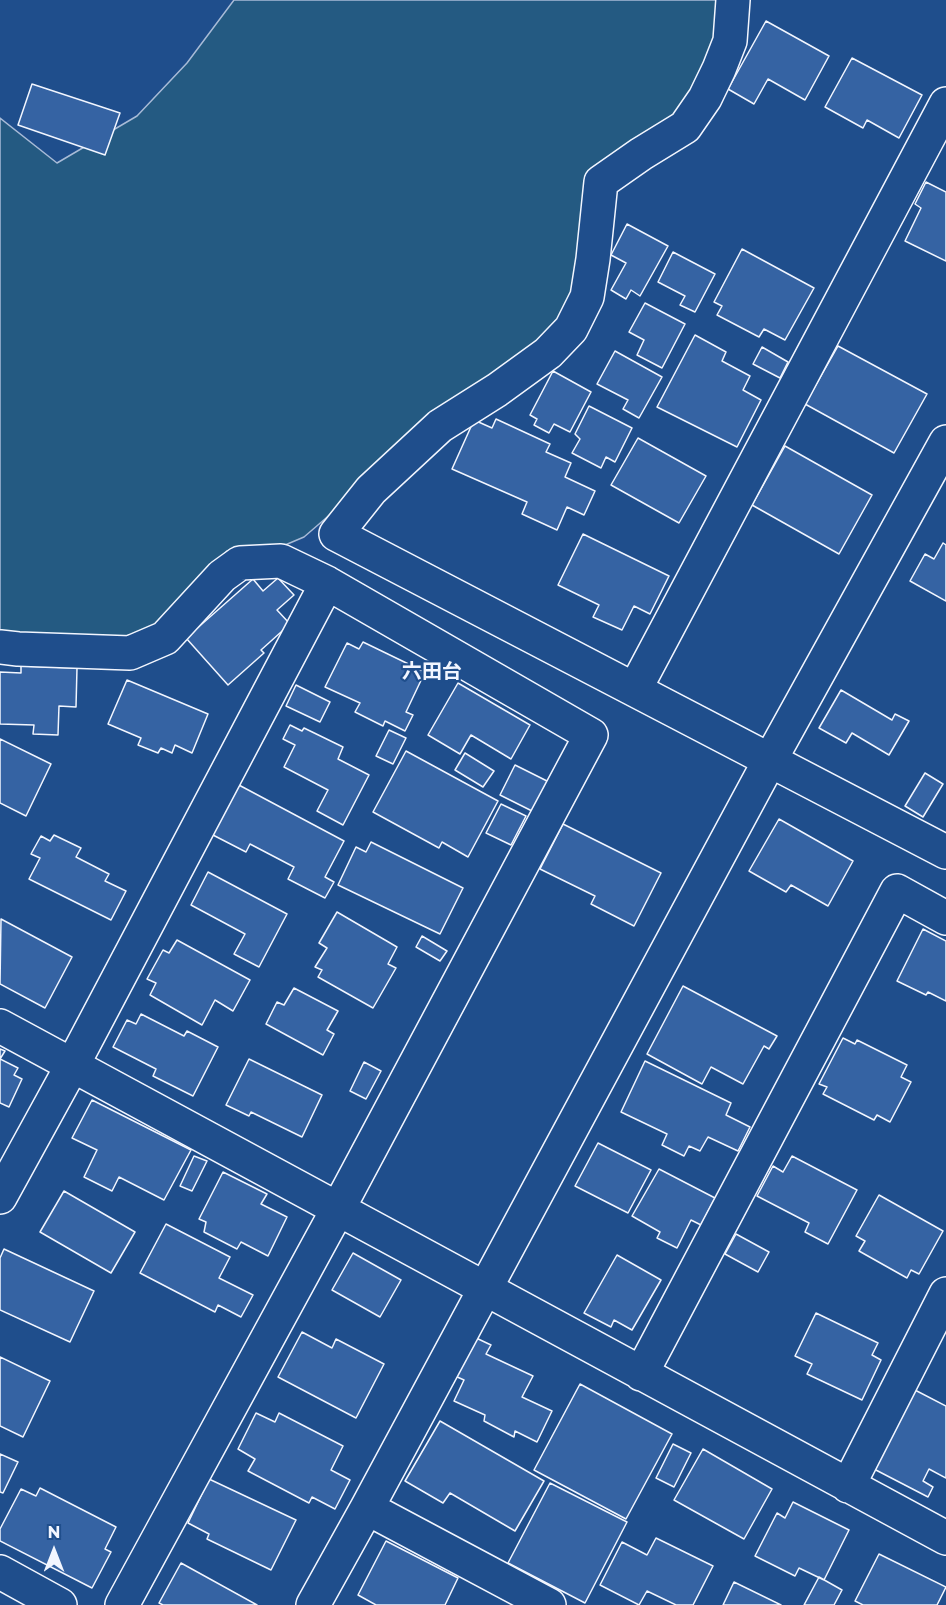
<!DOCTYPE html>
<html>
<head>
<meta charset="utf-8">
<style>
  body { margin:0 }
  #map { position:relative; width:946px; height:1605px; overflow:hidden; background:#1f4e8c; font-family:Montserrat,sans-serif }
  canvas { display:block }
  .north { position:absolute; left:24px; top:1521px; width:60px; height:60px; -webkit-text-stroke:4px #1f4e8c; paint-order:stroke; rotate:0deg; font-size:16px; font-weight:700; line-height:24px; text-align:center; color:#f2f6ff }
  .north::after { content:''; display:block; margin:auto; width:21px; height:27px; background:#f2f6ff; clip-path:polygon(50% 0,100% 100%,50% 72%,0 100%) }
</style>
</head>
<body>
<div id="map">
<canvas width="946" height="1605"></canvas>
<div class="north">N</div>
</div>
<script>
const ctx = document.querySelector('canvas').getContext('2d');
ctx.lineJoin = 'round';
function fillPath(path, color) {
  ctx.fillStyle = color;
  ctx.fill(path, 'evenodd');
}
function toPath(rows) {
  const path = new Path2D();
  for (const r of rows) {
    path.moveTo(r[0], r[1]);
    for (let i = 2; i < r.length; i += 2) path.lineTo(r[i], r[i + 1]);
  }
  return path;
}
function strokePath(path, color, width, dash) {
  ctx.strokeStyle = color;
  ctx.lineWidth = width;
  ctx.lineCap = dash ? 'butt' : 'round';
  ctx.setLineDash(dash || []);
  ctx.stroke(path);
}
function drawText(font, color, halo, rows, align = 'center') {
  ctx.font = font + ' Montserrat,"Noto Sans JP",sans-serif';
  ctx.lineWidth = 4.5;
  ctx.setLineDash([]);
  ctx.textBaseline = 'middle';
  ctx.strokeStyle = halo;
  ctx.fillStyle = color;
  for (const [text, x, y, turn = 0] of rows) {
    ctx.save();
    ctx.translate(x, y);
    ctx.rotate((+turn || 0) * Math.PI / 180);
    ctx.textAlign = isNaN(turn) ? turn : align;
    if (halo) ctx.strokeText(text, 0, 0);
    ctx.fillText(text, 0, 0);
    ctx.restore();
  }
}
const green = toPath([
  [234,0,720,0,714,62,673,119,629,145,578,289,557,324,517,360,470,394,304,537,278,548,227,551,158,630,127,639,0,635,0,118,57,163,137,116,187,63,234,0]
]);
const building = toPath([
  [766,21,829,56,805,100,768,79,754,104,728,89,766,21],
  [852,58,922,95,899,138,867,120,863,128,825,107,852,58],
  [32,84,120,113,105,155,18,125,32,84],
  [926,182,946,192,946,261,905,241,921,208,915,204,926,182],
  [627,224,668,246,640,296,631,290,626,299,611,290,626,263,611,255,627,224],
  [742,249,814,288,785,340,764,329,759,337,717,315,722,306,714,302,742,249],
  [673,252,715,274,695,312,680,305,685,296,658,282,673,252],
  [645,303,685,324,662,368,637,355,644,340,629,332,645,303],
  [695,335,726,352,722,361,750,376,743,390,761,400,737,447,657,407,695,335],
  [838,346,927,394,894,453,805,404,838,346],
  [762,347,788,362,780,378,753,364,762,347],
  [615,351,662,377,639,418,623,409,628,400,597,384,615,351],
  [553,371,591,392,570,432,554,424,549,433,534,425,537,419,530,415,553,371],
  [589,406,632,428,615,462,606,457,601,468,572,453,580,439,575,434,589,406],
  [496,419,550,444,546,452,571,463,565,477,595,491,584,515,567,507,557,530,522,514,527,502,452,469,474,420,492,428,496,419],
  [638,438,706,476,679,523,611,485,638,438],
  [785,446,872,495,839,554,752,505,785,446],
  [583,534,669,576,650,614,634,606,622,630,593,617,599,605,558,585,583,534],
  [943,543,946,545,946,601,910,581,925,554,934,559,943,543],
  [278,578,294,595,277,610,290,624,261,650,264,653,228,685,186,638,253,579,263,591,278,578],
  [363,642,425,672,406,712,413,715,405,731,385,721,383,726,355,712,360,703,325,687,347,643,359,649,363,642],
  [21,666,77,668,76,707,59,706,58,735,33,734,34,725,0,724,0,672,21,673,21,666],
  [127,680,208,714,192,753,175,745,172,753,161,748,158,753,138,745,141,738,108,724,127,680],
  [458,683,530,725,511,759,471,735,460,754,428,735,458,683],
  [296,685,330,702,320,722,286,706,296,685],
  [841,690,892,720,895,714,909,721,889,755,852,733,846,743,819,728,841,690],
  [290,725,302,731,304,728,343,747,338,759,369,775,343,825,317,811,328,790,284,767,295,745,283,739,290,725],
  [389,730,406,738,393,764,376,756,389,730],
  [0,739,51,764,26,816,0,803,0,739],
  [406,751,498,801,468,857,442,842,439,848,373,812,406,751],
  [465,753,494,771,483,787,455,770,465,753],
  [515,765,549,782,534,812,500,795,515,765],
  [925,773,943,784,923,817,905,806,925,773],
  [237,784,344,841,325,877,334,882,325,898,288,879,294,867,250,844,246,852,211,834,237,784],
  [501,804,526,816,511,845,486,833,501,804],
  [779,819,853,861,828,906,791,885,786,892,749,871,779,819],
  [563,824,661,873,634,926,591,904,595,896,540,869,563,824],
  [54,835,81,848,76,857,109,874,105,881,126,891,111,920,29,879,40,858,31,854,41,836,50,841,54,835],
  [371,842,463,888,440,934,338,885,356,847,366,852,371,842],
  [208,872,287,914,259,967,234,954,245,934,191,905,208,872],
  [337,912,397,947,388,964,396,968,373,1008,318,977,322,970,315,967,327,948,319,943,337,912],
  [1,919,72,957,45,1008,0,984,1,919],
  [923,929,946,941,946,1001,928,992,926,995,897,981,923,929],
  [422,936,447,951,440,961,416,947,422,936],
  [177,940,250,980,233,1011,215,1000,202,1025,150,995,156,983,147,979,163,950,169,953,177,940],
  [683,986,777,1036,769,1049,764,1046,743,1084,711,1067,702,1084,647,1054,683,986],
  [294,988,338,1011,327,1030,334,1034,323,1055,266,1024,277,1002,284,1005,294,988],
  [141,1014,184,1036,187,1031,218,1047,193,1096,153,1076,156,1069,113,1047,127,1020,136,1024,141,1014],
  [843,1038,855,1044,857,1040,907,1065,901,1077,911,1082,890,1122,877,1115,874,1120,823,1094,827,1087,819,1084,843,1038],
  [0,1049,5,1051,0,1059,18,1068,14,1075,22,1079,9,1107,0,1103,0,1049],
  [249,1059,322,1095,302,1137,251,1112,249,1116,226,1105,249,1059],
  [645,1061,731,1103,726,1115,750,1127,738,1151,708,1137,700,1151,689,1146,684,1156,662,1145,667,1134,621,1112,645,1061],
  [364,1062,381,1071,366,1099,350,1091,364,1062],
  [92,1100,191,1150,164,1200,119,1177,112,1191,84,1177,97,1150,72,1138,92,1100],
  [598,1143,651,1170,628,1213,575,1186,598,1143],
  [194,1156,207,1161,192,1191,180,1186,194,1156],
  [792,1156,857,1190,828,1244,805,1232,809,1223,757,1196,773,1166,783,1172,792,1156],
  [659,1169,715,1198,701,1225,691,1220,677,1248,657,1238,660,1232,632,1216,659,1169],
  [223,1172,267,1194,261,1204,287,1217,268,1256,241,1242,237,1249,204,1232,206,1222,199,1219,223,1172],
  [64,1191,135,1232,111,1273,40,1232,64,1191],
  [879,1195,943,1231,919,1274,911,1270,907,1278,859,1251,865,1241,856,1236,879,1195],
  [166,1224,230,1257,219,1278,253,1295,241,1317,218,1305,215,1312,140,1273,166,1224],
  [736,1234,769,1252,758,1272,725,1254,736,1234],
  [4,1249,94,1291,70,1342,0,1310,0,1258,4,1249],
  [353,1253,401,1280,380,1317,332,1290,353,1253],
  [617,1255,661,1280,632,1330,614,1320,611,1327,584,1313,617,1255],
  [816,1313,878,1343,872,1355,881,1360,862,1400,807,1374,812,1364,795,1356,816,1313],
  [302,1332,332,1348,336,1339,384,1364,356,1418,278,1377,302,1332],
  [474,1337,491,1345,486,1354,533,1376,522,1397,552,1411,537,1442,515,1431,514,1437,484,1421,485,1415,454,1401,464,1380,455,1376,474,1337],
  [0,1357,50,1381,23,1437,0,1426,0,1357],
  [580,1384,672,1434,626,1519,534,1470,580,1384],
  [913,1389,946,1406,946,1478,929,1469,923,1481,933,1487,928,1497,872,1468,913,1389],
  [256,1413,275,1422,279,1413,343,1446,331,1470,350,1480,335,1509,312,1497,309,1503,248,1471,255,1459,238,1449,256,1413],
  [440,1421,544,1481,515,1531,450,1493,443,1503,405,1481,440,1421],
  [673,1444,691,1453,674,1487,656,1478,673,1444],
  [703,1449,772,1489,744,1539,674,1500,703,1449],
  [0,1454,18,1462,3,1493,0,1492,0,1454],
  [209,1479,296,1520,271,1570,207,1539,209,1534,188,1523,209,1479],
  [550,1483,627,1522,585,1603,508,1563,550,1483],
  [40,1488,116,1527,105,1549,111,1552,92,1588,0,1541,0,1529,21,1489,36,1496,40,1488],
  [793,1502,849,1530,824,1580,799,1568,795,1576,755,1556,777,1513,785,1518,793,1502],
  [656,1538,713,1566,693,1605,676,1605,647,1591,639,1605,600,1585,622,1542,647,1555,656,1538],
  [386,1541,458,1578,445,1605,376,1605,358,1595,386,1541],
  [879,1554,946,1587,937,1605,863,1605,855,1601,879,1554],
  [181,1563,257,1605,163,1605,159,1603,181,1563],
  [819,1577,842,1590,834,1605,804,1605,819,1577],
  [734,1582,781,1605,723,1605,734,1582]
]);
const minor = toPath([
  [733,0,730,41,719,69,705,98,685,127,641,154,601,182,593,259,587,297,571,329,548,353,497,390,440,426,371,490,336,534,946,852],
  [0,647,18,649,130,653,165,638,222,576,240,563,281,561,327,583,591,735,338,1209,122,1605],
  [635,689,946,104],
  [0,1026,946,1538],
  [0,1197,72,1066,327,583],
  [641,1374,897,891,946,918],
  [848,1486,946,1294],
  [367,1508,549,1605],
  [0,1572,60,1605],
  [313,1605,367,1508,770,760,946,442]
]);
const quarterNames = [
  ["六田台",432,672]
];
fillPath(green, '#245a82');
strokePath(green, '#a8bbd7', 1.5);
fillPath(building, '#3563a3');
strokePath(building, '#f2f6ff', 1.5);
strokePath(minor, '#f2f6ff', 36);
strokePath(minor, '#1f4e8c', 33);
drawText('bold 20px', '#f2f6ff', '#1f4e8c', quarterNames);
</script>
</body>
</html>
